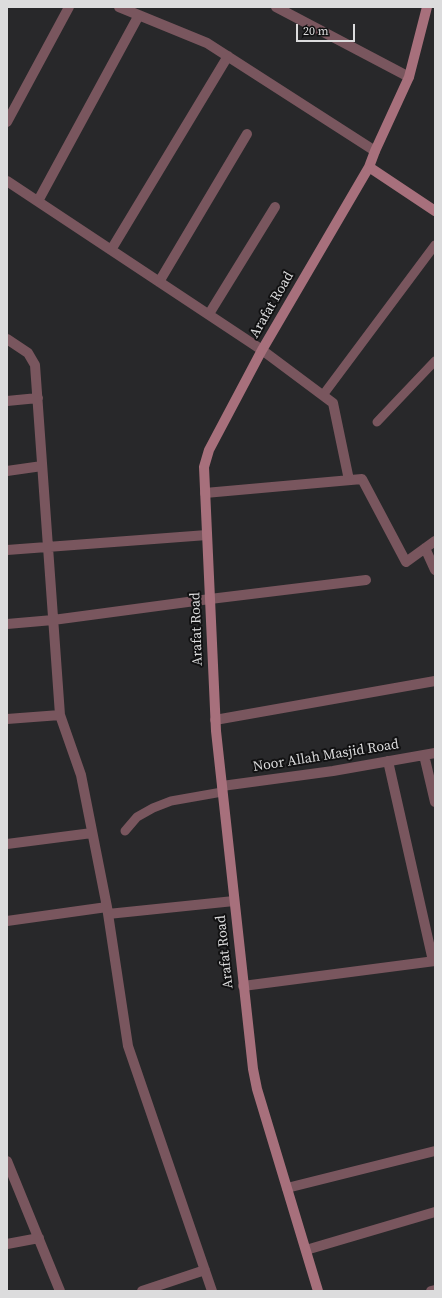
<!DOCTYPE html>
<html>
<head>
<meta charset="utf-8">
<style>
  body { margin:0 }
  #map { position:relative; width:442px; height:1298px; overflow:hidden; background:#28282a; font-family:"Source Serif 4",serif }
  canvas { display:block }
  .frame { position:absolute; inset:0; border:8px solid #dcdcdd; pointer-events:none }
  .scale { position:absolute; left:296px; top:24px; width:59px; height:18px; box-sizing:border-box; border:2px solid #dcdcdd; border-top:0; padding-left:5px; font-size:12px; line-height:14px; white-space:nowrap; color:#dcdcdd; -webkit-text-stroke:3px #111112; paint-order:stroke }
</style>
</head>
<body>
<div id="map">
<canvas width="442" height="1298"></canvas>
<div class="frame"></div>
<div class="scale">20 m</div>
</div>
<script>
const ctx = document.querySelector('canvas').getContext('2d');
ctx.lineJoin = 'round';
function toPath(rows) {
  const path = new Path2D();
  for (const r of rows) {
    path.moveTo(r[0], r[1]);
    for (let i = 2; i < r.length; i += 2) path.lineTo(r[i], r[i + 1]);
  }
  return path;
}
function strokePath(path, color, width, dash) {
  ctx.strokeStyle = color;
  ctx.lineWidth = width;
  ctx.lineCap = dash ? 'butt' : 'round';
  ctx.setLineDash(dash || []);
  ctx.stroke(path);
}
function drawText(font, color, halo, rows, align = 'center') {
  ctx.font = font + ' "Source Serif 4",serif';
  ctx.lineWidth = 4;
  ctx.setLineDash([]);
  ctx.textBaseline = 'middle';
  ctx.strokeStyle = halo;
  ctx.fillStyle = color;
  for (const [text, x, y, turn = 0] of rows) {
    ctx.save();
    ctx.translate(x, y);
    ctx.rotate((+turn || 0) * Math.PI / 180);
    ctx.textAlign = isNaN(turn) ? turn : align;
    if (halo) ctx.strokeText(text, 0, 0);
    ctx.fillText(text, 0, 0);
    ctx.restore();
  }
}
const lane = toPath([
  [323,395,435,245],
  [377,422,435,361],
  [125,831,137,817,153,808,171,801,222,792]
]);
const street = toPath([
  [119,7,207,43,375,151],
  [276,7,409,77],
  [7,122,69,7],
  [7,181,262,350,333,403,349,480],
  [38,201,139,15],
  [111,250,228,56],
  [159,282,247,134],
  [209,314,275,207],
  [7,339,28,353,35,365,60,715,81,775,107,907,128,1046,212,1291],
  [7,401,38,398],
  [7,471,42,466],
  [205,493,362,479,406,562,435,541],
  [425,548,435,570],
  [7,550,207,535],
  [7,624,53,620,210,599,366,580],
  [7,719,60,715],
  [215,720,435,681],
  [424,755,435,802],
  [388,761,433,961],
  [222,786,333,771,435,753],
  [7,844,92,833],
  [108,914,234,901],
  [7,921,107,907],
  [243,986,435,961],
  [7,1161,60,1291],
  [287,1188,435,1151],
  [7,1244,39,1238],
  [306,1250,435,1212],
  [142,1291,205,1270],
  [431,1291,435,1290]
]);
const secondary = toPath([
  [369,167,435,211],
  [318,1291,257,1089,253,1069,216,731,204,467,209,450,262,350,369,167,375,151,409,77,427,7]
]);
const streetNames = [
  ["Arafat Road",272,305,-60],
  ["Arafat Road",197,629,-92],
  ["Noor Allah Masjid Road",326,756,-9],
  ["Arafat Road",225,952,-96]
];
strokePath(lane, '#79565e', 9);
strokePath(street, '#79565e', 10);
strokePath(secondary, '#a7707c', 10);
drawText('14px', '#dcdcdd', '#111112', streetNames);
</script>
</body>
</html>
